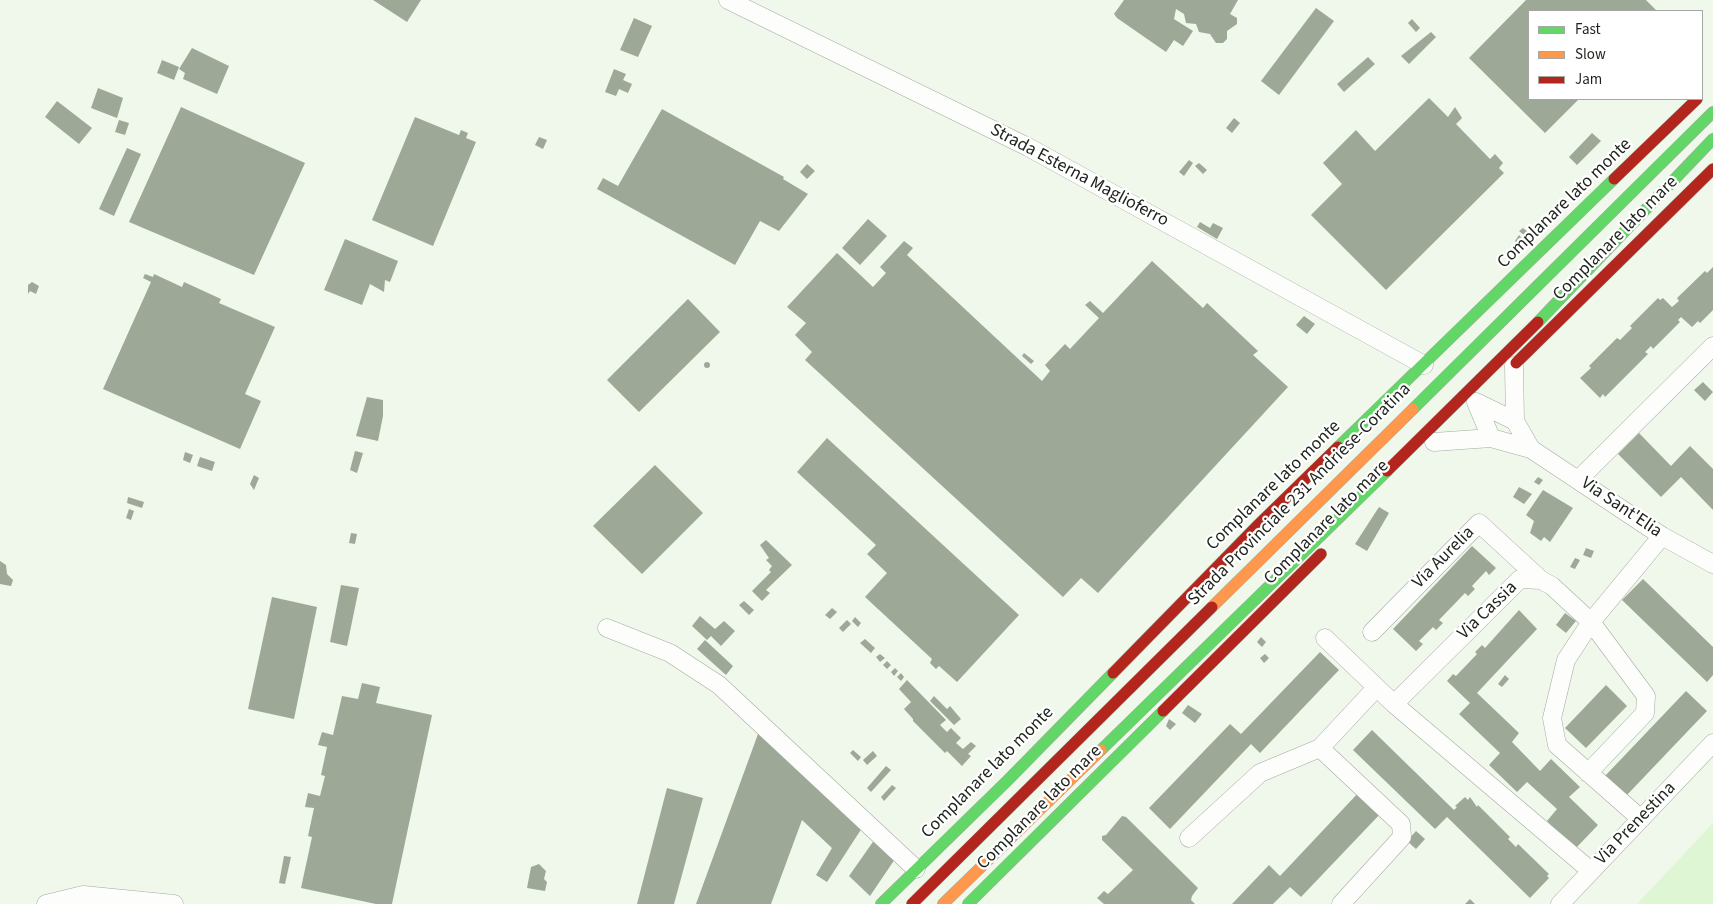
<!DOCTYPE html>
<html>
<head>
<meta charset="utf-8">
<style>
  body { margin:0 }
  #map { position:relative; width:1713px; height:904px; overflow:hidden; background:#eff8eb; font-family:"Source Sans 3",sans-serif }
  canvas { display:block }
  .legend { position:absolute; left:1528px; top:10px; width:175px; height:90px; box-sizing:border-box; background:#fff; border:1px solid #a5a7a4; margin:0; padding:6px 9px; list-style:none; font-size:15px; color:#1d231b }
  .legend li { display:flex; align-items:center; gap:10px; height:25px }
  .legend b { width:25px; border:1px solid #a5a7a4 }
</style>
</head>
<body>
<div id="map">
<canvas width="1713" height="904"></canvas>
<ul class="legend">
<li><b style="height:6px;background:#63d668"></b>Fast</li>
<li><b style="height:6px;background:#ff974d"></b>Slow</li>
<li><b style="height:6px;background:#b3261e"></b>Jam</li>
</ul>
</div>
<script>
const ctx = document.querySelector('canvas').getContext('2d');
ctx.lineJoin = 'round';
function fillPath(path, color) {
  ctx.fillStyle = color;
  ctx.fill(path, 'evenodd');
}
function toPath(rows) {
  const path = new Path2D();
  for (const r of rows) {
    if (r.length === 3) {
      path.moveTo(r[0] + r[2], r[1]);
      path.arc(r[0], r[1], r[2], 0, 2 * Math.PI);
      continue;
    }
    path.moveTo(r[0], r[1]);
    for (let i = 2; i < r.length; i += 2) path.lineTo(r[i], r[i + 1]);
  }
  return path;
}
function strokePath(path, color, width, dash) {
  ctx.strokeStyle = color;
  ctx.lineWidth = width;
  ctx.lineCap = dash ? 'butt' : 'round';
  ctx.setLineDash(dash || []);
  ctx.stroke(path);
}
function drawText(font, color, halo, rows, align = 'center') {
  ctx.font = font + ' "Source Sans 3",sans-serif';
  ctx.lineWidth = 4.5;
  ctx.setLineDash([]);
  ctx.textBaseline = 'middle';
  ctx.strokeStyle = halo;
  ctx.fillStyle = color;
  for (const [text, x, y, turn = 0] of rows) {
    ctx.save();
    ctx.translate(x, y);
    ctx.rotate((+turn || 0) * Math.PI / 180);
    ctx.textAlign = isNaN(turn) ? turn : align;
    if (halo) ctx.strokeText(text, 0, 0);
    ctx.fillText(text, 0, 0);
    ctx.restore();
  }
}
const green = toPath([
  [1713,823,1713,904,1637,904]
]);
const building = toPath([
  [373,0,421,0,407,22],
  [1124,0,1238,0,1230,14,1237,18,1237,24,1227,31,1227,39,1223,43,1216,43,1210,34,1199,32,1196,24,1186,23,1184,14,1176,9,1174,19,1193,31,1183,46,1174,40,1166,52,1117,18,1114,14],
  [1526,0,1646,0,1657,11,1529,11,1529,99,1579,99,1545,133,1469,58],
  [1316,8,1334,21,1279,95,1261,81],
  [634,18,652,26,638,57,620,50],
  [1412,19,1420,28,1416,32,1408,23],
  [1431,32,1436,37,1409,64,1401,56],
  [192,48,229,66,217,94,183,79,185,73,179,69],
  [1368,57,1375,64,1344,92,1337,84],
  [162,60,179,67,174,80,157,73],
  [614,69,626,74,623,80,632,84,628,93,619,89,616,96,605,92],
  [98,88,123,98,117,118,91,108],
  [1429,98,1448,117,1455,107,1462,118,1456,124,1490,159,1495,154,1503,163,1499,168,1504,173,1386,290,1311,215,1342,184,1323,163,1356,130,1375,151],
  [57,101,92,128,79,144,45,117],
  [181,107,305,163,254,275,129,222],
  [662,109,784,177,783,179,808,194,779,231,760,221,735,265,597,189,603,178,618,186],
  [415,117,459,135,461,130,468,133,466,138,476,142,433,246,372,220],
  [1234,118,1240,123,1232,133,1226,128],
  [119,120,129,123,125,135,115,132],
  [1592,133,1601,141,1577,165,1569,157],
  [539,137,547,140,543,149,535,145],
  [127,148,141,154,114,216,99,209],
  [1189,160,1193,163,1184,176,1179,172],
  [1199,163,1207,170,1203,174,1195,166],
  [807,164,815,171,807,179,800,172],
  [868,219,887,236,860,265,842,248],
  [1200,222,1210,228,1213,223,1223,228,1217,239,1197,227],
  [1523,228,1528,232,1525,236,1519,231],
  [1519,235,1522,238,1517,244,1515,241],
  [345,239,398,261,390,282,385,280,384,292,370,284,362,305,324,290],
  [904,241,913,248,907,255,1042,381,1050,371,1045,365,1065,344,1070,349,1099,318,1085,305,1090,301,1103,313,1152,261,1203,308,1207,303,1258,351,1253,355,1288,387,1098,593,1081,578,1063,597,805,360,812,352,795,335,806,323,787,307,837,253,873,287,886,273,880,267],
  [1713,267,1713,310,1700,323,1698,321,1692,327,1681,317,1678,320,1680,322,1653,349,1651,346,1645,352,1648,354,1605,397,1603,394,1600,398,1580,378,1591,368,1589,366,1617,338,1620,340,1632,328,1630,326,1658,298,1660,300,1663,298,1672,307,1679,301,1677,298,1705,271,1707,273],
  [145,274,153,277,154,274,182,287,184,282,221,299,219,303,275,327,245,394,261,401,240,449,103,389,151,282,143,278],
  [32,282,39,286,36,294,30,291,28,294,28,285],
  [688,299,720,332,639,412,607,380],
  [1304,316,1315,324,1307,334,1296,325],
  [1024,353,1034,361,1031,364,1022,356],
  [707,365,3],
  [1703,382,1713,392,1705,401,1694,390],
  [367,397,383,400,383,416,378,441,356,436],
  [1639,433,1671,466,1690,446,1713,469,1713,510,1681,477,1661,497,1618,454],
  [827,438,1019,615,957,682,939,666,936,669,930,663,932,659,865,597,887,573,867,554,876,545,797,472],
  [355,451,363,453,357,473,350,470],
  [185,452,193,455,190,463,183,460],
  [200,457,215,462,212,471,197,466],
  [655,465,703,513,642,574,593,526],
  [254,475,259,478,254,490,250,484],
  [1538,477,1543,480,1539,485,1534,482],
  [1519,487,1532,494,1524,504,1513,497],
  [1543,490,1573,508,1550,542,1544,537,1541,541,1530,533,1534,521,1526,515],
  [128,497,144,502,142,508,127,503],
  [1379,507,1389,513,1367,551,1355,544],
  [129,509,134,511,131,520,126,518],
  [351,533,357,534,355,544,349,543],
  [766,540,792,565,766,590,770,593,762,601,752,591,771,572,769,570,772,566,766,560,769,558,760,545],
  [1472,546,1496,568,1489,575,1486,571,1472,586,1475,589,1468,596,1465,593,1439,620,1443,623,1436,630,1433,627,1419,641,1423,644,1416,651,1393,629],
  [1586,548,1594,551,1591,558,1583,555],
  [1575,558,1580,560,1575,569,1570,567],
  [0,561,6,565,7,574,13,580,11,586,0,584],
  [1643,579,1713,647,1713,675,1707,682,1622,600],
  [341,585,359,588,347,646,330,642],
  [272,597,317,607,294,719,248,709],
  [744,601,754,610,749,615,739,605],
  [832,608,837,612,830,619,825,615],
  [1519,610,1537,629,1477,693,1519,733,1512,742,1540,771,1551,759,1580,787,1569,797,1598,825,1575,849,1547,821,1557,809,1527,782,1517,792,1489,765,1500,753,1459,714,1470,703,1447,681,1453,674,1456,676,1477,654,1475,652,1482,645,1485,648],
  [1565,613,1576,621,1566,633,1556,625],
  [700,616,715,629,724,621,735,631,721,646,711,636,707,640,692,626],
  [855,617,861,623,858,627,852,621],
  [847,620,851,624,843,632,839,628],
  [1261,637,1266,642,1262,647,1257,642],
  [865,639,875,648,871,653,860,643],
  [705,640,733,666,726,675,697,649],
  [1320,652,1339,670,1260,753,1251,744,1170,829,1149,808,1230,724,1241,734],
  [880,654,885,658,880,662,876,657],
  [1265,654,1269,658,1264,663,1260,658],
  [887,661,891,665,887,669,883,665],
  [895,668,898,671,894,676,891,672],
  [901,673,904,677,901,681,897,677],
  [1505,675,1509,679,1502,687,1498,684],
  [907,680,946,720,940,725,947,732,951,728,961,738,956,743,963,749,971,742,976,746,968,754,971,756,962,766,947,751,945,753,913,721,913,719,904,709,911,702,899,689],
  [362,683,380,687,376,703,432,715,392,904,376,904,301,888,312,837,308,836,314,808,305,807,308,793,320,796,325,776,321,775,327,747,318,745,322,732,333,735,342,696,358,699],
  [1606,685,1627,706,1586,748,1565,728],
  [1686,691,1707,711,1626,796,1605,776],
  [934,696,947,709,950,706,961,719,954,725,930,701],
  [1188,705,1202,714,1195,723,1182,713],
  [1169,719,1176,724,1170,730,1166,726],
  [1372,730,1454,810,1457,807,1455,806,1465,797,1468,800,1470,797,1477,807,1478,805,1510,837,1508,839,1516,847,1518,844,1549,874,1547,876,1549,878,1530,898,1447,817,1435,829,1353,750],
  [758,734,862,828,827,882,816,875,832,848,802,820,771,904,696,904],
  [853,750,861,757,858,761,850,753],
  [873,751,877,756,867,765,863,760],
  [886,766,891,770,871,792,867,788],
  [892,785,896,788,884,801,881,797],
  [667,788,703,798,674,904,637,904],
  [1360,791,1382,812,1301,897,1290,887,1273,904,1232,904,1269,865,1280,876],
  [1122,816,1126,817,1198,888,1192,896,1191,900,1195,904,1104,904,1097,898,1104,891,1108,894,1133,870,1102,840,1102,836,1106,835],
  [1416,831,1425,839,1416,849,1407,841],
  [875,839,895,859,870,896,849,876],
  [284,856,291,857,285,884,279,883],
  [539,864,546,871,544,879,547,882,545,891,527,888,531,867],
  [1470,899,1475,904,1465,904]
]);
const street = toPath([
  [728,0,1028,147,1424,365],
  [1514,366,1515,421],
  [1476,402,1491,438,1531,449,1662,536,1713,564],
  [1476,402,1515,421,1531,449],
  [1434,442,1491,438],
  [1578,480,1713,346],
  [607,628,670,653,719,685,916,869],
  [1372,632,1479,523,1541,580],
  [1325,638,1394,704,1591,871],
  [1394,704,1520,579,1541,580,1552,586,1591,622,1646,696,1645,713,1588,773],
  [1320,748,1401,824,1402,837,1341,904],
  [1641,819,1557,745,1552,718,1566,660,1591,622,1662,536],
  [1189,838,1260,773,1320,748,1376,688],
  [46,904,83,895,174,904],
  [1560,904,1713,743]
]);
const fast = toPath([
  [1538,322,1713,139],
  [1413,409,1713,112],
  [1338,447,1614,179],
  [1101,750,1387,471],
  [881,904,1008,780,1113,673],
  [968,904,1163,711]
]);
const slow = toPath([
  [1212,607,1413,409],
  [943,904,1101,750]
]);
const jam = toPath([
  [1614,179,1697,99],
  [1516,363,1713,169],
  [1387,471,1538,322],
  [1113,673,1257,526,1338,447],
  [1163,711,1321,554],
  [912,904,1212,607]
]);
const streetNames = [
  ["Strada Esterna Maglioferro",1079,176,28],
  ["Complanare lato monte",1565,204,-44],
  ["Complanare lato mare",1616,239,-45],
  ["Complanare lato monte",1274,486,-44],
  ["Strada Provinciale 231 Andriese-Coratina",1300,495,-45],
  ["Via Sant'Elia",1621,508,34],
  ["Complanare lato mare",1327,523,-45],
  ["Via Aurelia",1444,558,-45],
  ["Via Cassia",1488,611,-44],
  ["Complanare lato monte",988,773,-45],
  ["Complanare lato mare",1040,808,-45],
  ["Via Prenestina",1636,824,-46]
];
fillPath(green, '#def6d3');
fillPath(building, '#9da897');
strokePath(street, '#a4aaa0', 19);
strokePath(fast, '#a4aaa0', 12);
strokePath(slow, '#a4aaa0', 12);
strokePath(jam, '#a4aaa0', 12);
strokePath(street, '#fdfefc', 18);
strokePath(fast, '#63d668', 11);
strokePath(slow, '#ff974d', 11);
strokePath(jam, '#b3261e', 11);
drawText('18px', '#1d231b', '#fff', streetNames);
</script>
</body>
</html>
